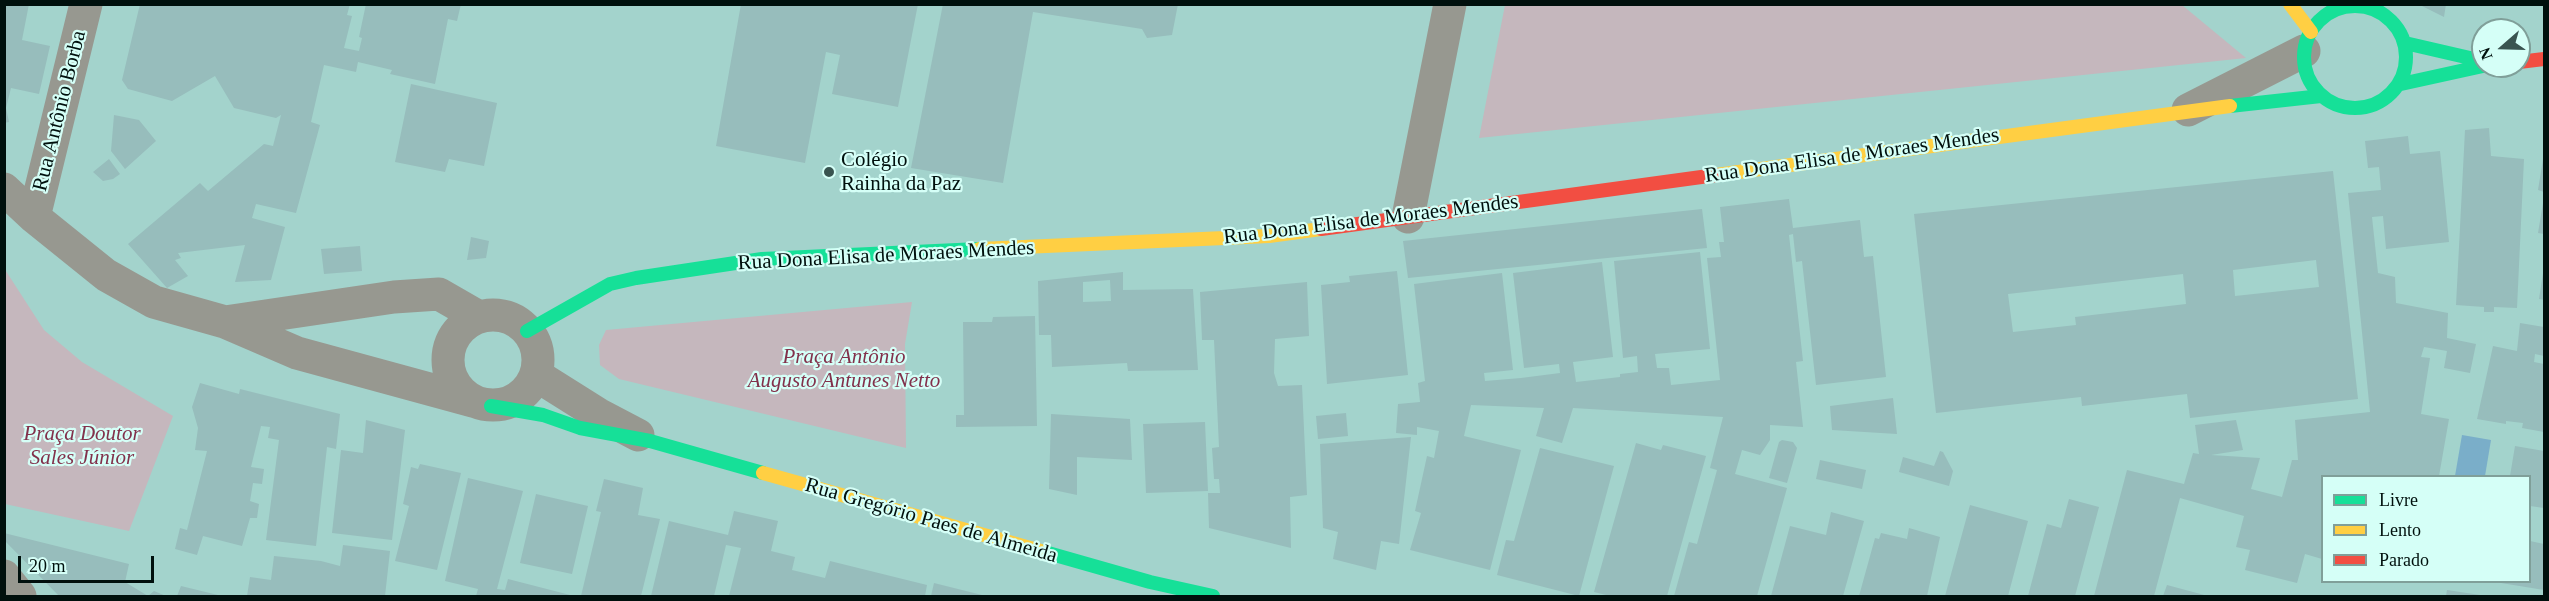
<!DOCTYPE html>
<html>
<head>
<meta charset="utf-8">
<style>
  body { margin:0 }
  #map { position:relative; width:2549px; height:601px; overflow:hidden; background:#a3d3cc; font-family:Georgia,serif }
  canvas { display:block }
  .frame { position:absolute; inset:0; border:6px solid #00100d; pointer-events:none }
  .legend { position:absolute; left:2321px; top:475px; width:210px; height:108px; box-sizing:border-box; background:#d5fff7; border:2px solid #809f99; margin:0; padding:8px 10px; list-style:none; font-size:18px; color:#00100d }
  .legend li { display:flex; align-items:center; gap:12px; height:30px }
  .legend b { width:30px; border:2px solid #809f99 }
  .north { position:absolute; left:2471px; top:18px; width:60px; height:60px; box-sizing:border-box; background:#d5fff7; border:2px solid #809f99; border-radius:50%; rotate:250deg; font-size:16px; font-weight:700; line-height:24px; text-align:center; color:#00100d }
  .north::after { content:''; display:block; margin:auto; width:21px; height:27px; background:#395450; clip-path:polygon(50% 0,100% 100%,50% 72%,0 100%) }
  .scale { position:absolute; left:18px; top:556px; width:136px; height:27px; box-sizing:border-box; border:3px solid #00100d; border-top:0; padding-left:8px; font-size:18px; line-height:21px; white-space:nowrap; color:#00100d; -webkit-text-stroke:4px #d5fff7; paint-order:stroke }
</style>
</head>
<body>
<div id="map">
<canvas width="2549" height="601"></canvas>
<div class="frame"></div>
<ul class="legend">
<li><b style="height:8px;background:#16e098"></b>Livre</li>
<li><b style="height:8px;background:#ffcf43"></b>Lento</li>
<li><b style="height:8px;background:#f24e42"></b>Parado</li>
</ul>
<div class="north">N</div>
<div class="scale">20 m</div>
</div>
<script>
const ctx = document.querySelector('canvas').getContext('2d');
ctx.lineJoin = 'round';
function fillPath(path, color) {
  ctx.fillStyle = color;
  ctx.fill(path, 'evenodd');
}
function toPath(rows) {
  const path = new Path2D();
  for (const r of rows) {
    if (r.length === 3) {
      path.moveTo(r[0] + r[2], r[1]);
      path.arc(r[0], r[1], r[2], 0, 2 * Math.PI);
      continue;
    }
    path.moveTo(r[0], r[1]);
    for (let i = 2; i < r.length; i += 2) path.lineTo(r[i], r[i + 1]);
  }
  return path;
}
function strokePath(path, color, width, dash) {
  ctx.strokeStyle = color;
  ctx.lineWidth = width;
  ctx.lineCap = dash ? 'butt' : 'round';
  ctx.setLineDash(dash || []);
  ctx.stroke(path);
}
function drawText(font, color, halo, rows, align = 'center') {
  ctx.font = font + ' Georgia,serif';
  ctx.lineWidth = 4.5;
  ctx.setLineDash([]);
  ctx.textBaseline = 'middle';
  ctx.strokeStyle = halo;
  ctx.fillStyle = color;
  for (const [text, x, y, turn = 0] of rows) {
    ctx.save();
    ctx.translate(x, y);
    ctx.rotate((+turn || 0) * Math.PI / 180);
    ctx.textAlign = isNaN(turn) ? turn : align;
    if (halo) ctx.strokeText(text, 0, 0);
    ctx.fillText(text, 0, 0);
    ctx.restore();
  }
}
const green = toPath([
  [1505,5,2182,5,2246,58,1479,138],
  [4,268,44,330,82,362,173,416,129,531,5,504],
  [912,302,905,344,906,448,619,379,600,365,599,345,606,330]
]);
const water = toPath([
  [2462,435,2491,440,2485,476,2455,476]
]);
const building = toPath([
  [4,4,29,4,22,40,50,46,39,94,11,88,6,108,9,122,4,123],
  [140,4,350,4,347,15,352,16,344,48,359,51,362,38,359,37,366,4,461,4,457,21,448,19,435,84,390,74,392,70,358,62,356,72,324,65,311,122,320,125,296,213,256,204,252,218,285,227,271,280,235,282,245,245,178,253,181,258,175,260,188,276,167,288,128,244,200,183,208,191,264,144,273,146,281,115,276,118,234,108,215,76,172,101,128,89,122,80],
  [741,4,918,4,898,107,832,94,840,55,826,52,805,163,716,146],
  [943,4,1178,4,1172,35,1147,38,1142,29,1033,12,1003,183,911,168],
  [2418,4,2446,4,2444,17],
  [411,84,497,103,484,166,449,159,445,172,395,162],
  [114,115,139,120,156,141,125,169,111,151],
  [2489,128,2491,156,2524,159,2517,308,2494,307,2494,312,2484,312,2484,307,2456,305,2465,130],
  [2408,136,2410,154,2440,151,2449,242,2386,249,2383,216,2372,217,2378,273,2395,277,2396,303,2448,313,2447,338,2476,344,2470,373,2444,368,2447,351,2424,347,2421,357,2430,358,2421,414,2449,419,2439,476,2322,476,2322,559,2305,554,2297,583,2245,570,2250,550,2236,547,2244,516,2180,498,2154,596,2094,596,2127,470,2184,484,2193,453,2199,454,2195,425,2236,420,2243,450,2211,455,2260,458,2251,489,2282,497,2292,460,2298,460,2295,420,2370,412,2348,193,2381,190,2379,167,2368,168,2365,141],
  [109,159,120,174,113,179,103,181,93,172],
  [2543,159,2544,159,2544,192,2538,190],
  [2333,171,2358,399,2190,418,2187,394,2082,406,2081,397,1936,413,1914,214],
  [2316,260,2319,287,2235,296,2233,270],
  [2183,274,2186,304,2075,317,2076,325,2013,332,2008,294],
  [1789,199,1793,228,1860,220,1864,257,1873,256,1886,377,1816,385,1802,261,1796,262,1793,234,1789,235,1803,361,1796,362,1803,427,1770,425,1770,440,1760,455,1742,450,1735,474,1787,488,1757,596,1674,596,1689,542,1697,544,1717,470,1710,468,1723,417,1573,408,1562,443,1536,436,1544,408,1471,405,1464,436,1521,450,1490,570,1410,550,1421,513,1415,511,1427,456,1434,458,1439,431,1417,427,1417,435,1396,433,1398,404,1420,402,1418,383,1425,381,1414,284,1502,273,1513,370,1484,373,1485,381,1521,378,1560,373,1559,364,1524,368,1513,273,1602,262,1613,357,1573,362,1576,382,1620,377,1620,374,1638,372,1637,356,1623,358,1614,261,1700,252,1710,349,1655,354,1657,368,1669,368,1671,385,1720,380,1707,258,1721,257,1719,242,1724,242,1720,207],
  [2543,203,2544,203,2544,234,2538,233],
  [1702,209,1707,248,1408,278,1403,241],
  [471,237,489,241,486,258,467,260],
  [360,246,362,271,324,274,321,249],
  [1397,271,1408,375,1327,384,1321,285,1350,282,1349,276],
  [1123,272,1123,290,1193,289,1198,370,1128,371,1127,363,1052,367,1051,335,1039,335,1038,281],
  [1110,280,1111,301,1083,302,1083,282],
  [2543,273,2544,274,2544,300,2539,299],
  [1307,282,1309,336,1275,339,1274,373,1278,386,1302,385,1307,495,1290,497,1291,548,1209,528,1208,493,1220,493,1219,479,1214,479,1212,448,1219,447,1214,340,1202,340,1200,292],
  [1035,316,1037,426,956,427,956,415,964,415,963,322,992,322,993,317],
  [2520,323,2544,327,2544,356,2535,354,2534,362,2544,364,2544,432,2522,428,2523,423,2506,421,2506,424,2477,419,2493,346,2517,351],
  [200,383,239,394,240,389,340,414,336,449,327,447,316,546,266,540,279,440,268,438,270,427,261,426,251,467,264,469,262,484,253,483,250,501,259,504,257,518,250,518,242,546,203,536,197,555,175,549,180,528,187,530,207,451,195,450,198,428,192,407],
  [1893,398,1897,434,1832,430,1830,406],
  [1346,413,1348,436,1318,439,1316,416],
  [1051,414,1130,419,1132,460,1077,457,1077,495,1049,489],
  [366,420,405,430,392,540,332,533,341,450,363,453],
  [1205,422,1208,491,1146,493,1143,424],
  [1411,437,1399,544,1381,541,1376,570,1333,559,1338,532,1323,528,1320,444],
  [1782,440,1793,442,1797,448,1787,483,1769,478,1779,442],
  [1636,443,1661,450,1663,445,1706,456,1667,596,1610,596,1594,592],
  [2515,446,2544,451,2544,508,2530,506,2530,476,2510,476],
  [1540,448,1614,466,1579,596,1497,575,1506,540,1514,541],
  [1940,451,1943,452,1953,471,1949,486,1899,472,1903,457,1934,466],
  [1820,460,1866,470,1862,489,1816,479],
  [420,464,461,473,437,570,395,561,409,506,403,504,411,467,418,469],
  [468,478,523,491,497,589,505,590,508,579,574,596,476,596,478,589,445,581],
  [604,479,643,488,638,515,660,519,641,596,581,596,601,512,596,511],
  [536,494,588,506,572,574,520,563],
  [2069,499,2099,507,2075,596,2028,596,2047,524,2061,528],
  [1970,505,2028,521,2008,596,1945,596],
  [734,511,778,521,771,551,795,557,792,570,825,578,830,561,927,585,925,596,729,596,741,548,726,545,714,596,651,596,669,521,728,535],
  [1831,512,1864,521,1843,596,1771,596,1790,526,1826,535],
  [1909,528,1940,537,1927,596,1859,596,1875,538,1879,539,1881,533,1907,539],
  [4,533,129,564,125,582,148,596,154,591,166,596,59,596,4,540],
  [2530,541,2544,544,2544,590,2501,583,2530,582],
  [343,545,390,551,385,596,247,596,250,577,271,580,274,556,321,561,340,566],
  [934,583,986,596,931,596],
  [2167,585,2208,596,2163,596],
  [181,586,222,596,177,596],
  [2447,590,2480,595,2480,596,2446,596]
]);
const street = toPath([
  [2188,110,2304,51],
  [4,189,34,217,106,275,154,302,225,322,297,353,473,401],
  [34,217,86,4],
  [1408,217,1450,4],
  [493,360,45],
  [225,322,394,297,439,294,479,317],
  [536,375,598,414,638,435],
  [4,576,20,596]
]);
const fast = toPath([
  [2355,57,51],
  [2405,43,2483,61],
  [2401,84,2483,66],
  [2230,106,2321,96],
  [527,331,610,284,636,278,762,259,979,249],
  [491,406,543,415,580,428,650,441,763,473],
  [1041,551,1150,582,1213,596]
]);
const slow = toPath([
  [2290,4,2311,32],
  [1716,175,2230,106],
  [979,249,1269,236,1321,229],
  [763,473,1041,551]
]);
const jam = toPath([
  [2519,62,2544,59],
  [1321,229,1716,175]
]);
const markers = [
  [829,172,6,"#395450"]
];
const streetNames = [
  ["Rua Antônio Borba",60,111,-76],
  ["Rua Dona Elisa de Moraes Mendes",1852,156,-8],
  ["Rua Dona Elisa de Moraes Mendes",1371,220,-7],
  ["Rua Dona Elisa de Moraes Mendes",886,256,-3],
  ["Rua Gregório Paes de Almeida",931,521,16]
];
const poiNames = [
  ["Colégio",841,160],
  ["Rainha da Paz",841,184]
];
const parkNames = [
  ["Praça Antônio",844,357],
  ["Augusto Antunes Netto",844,381],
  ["Praça Doutor",82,434],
  ["Sales Júnior",82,458]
];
fillPath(green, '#c5b7bd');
fillPath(water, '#7aaec9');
fillPath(building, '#97bdbc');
strokePath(street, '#979890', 33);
strokePath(fast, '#16e098', 14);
strokePath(slow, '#ffcf43', 14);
strokePath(jam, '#f24e42', 14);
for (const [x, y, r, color] of markers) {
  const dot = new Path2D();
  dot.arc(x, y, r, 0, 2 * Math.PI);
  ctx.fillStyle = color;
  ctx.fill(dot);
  strokePath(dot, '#d5fff7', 2);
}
drawText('21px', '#00100d', '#d5fff7', streetNames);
drawText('21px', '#00100d', '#d5fff7', poiNames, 'left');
drawText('italic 21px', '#82314b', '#d5fff7', parkNames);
</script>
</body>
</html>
